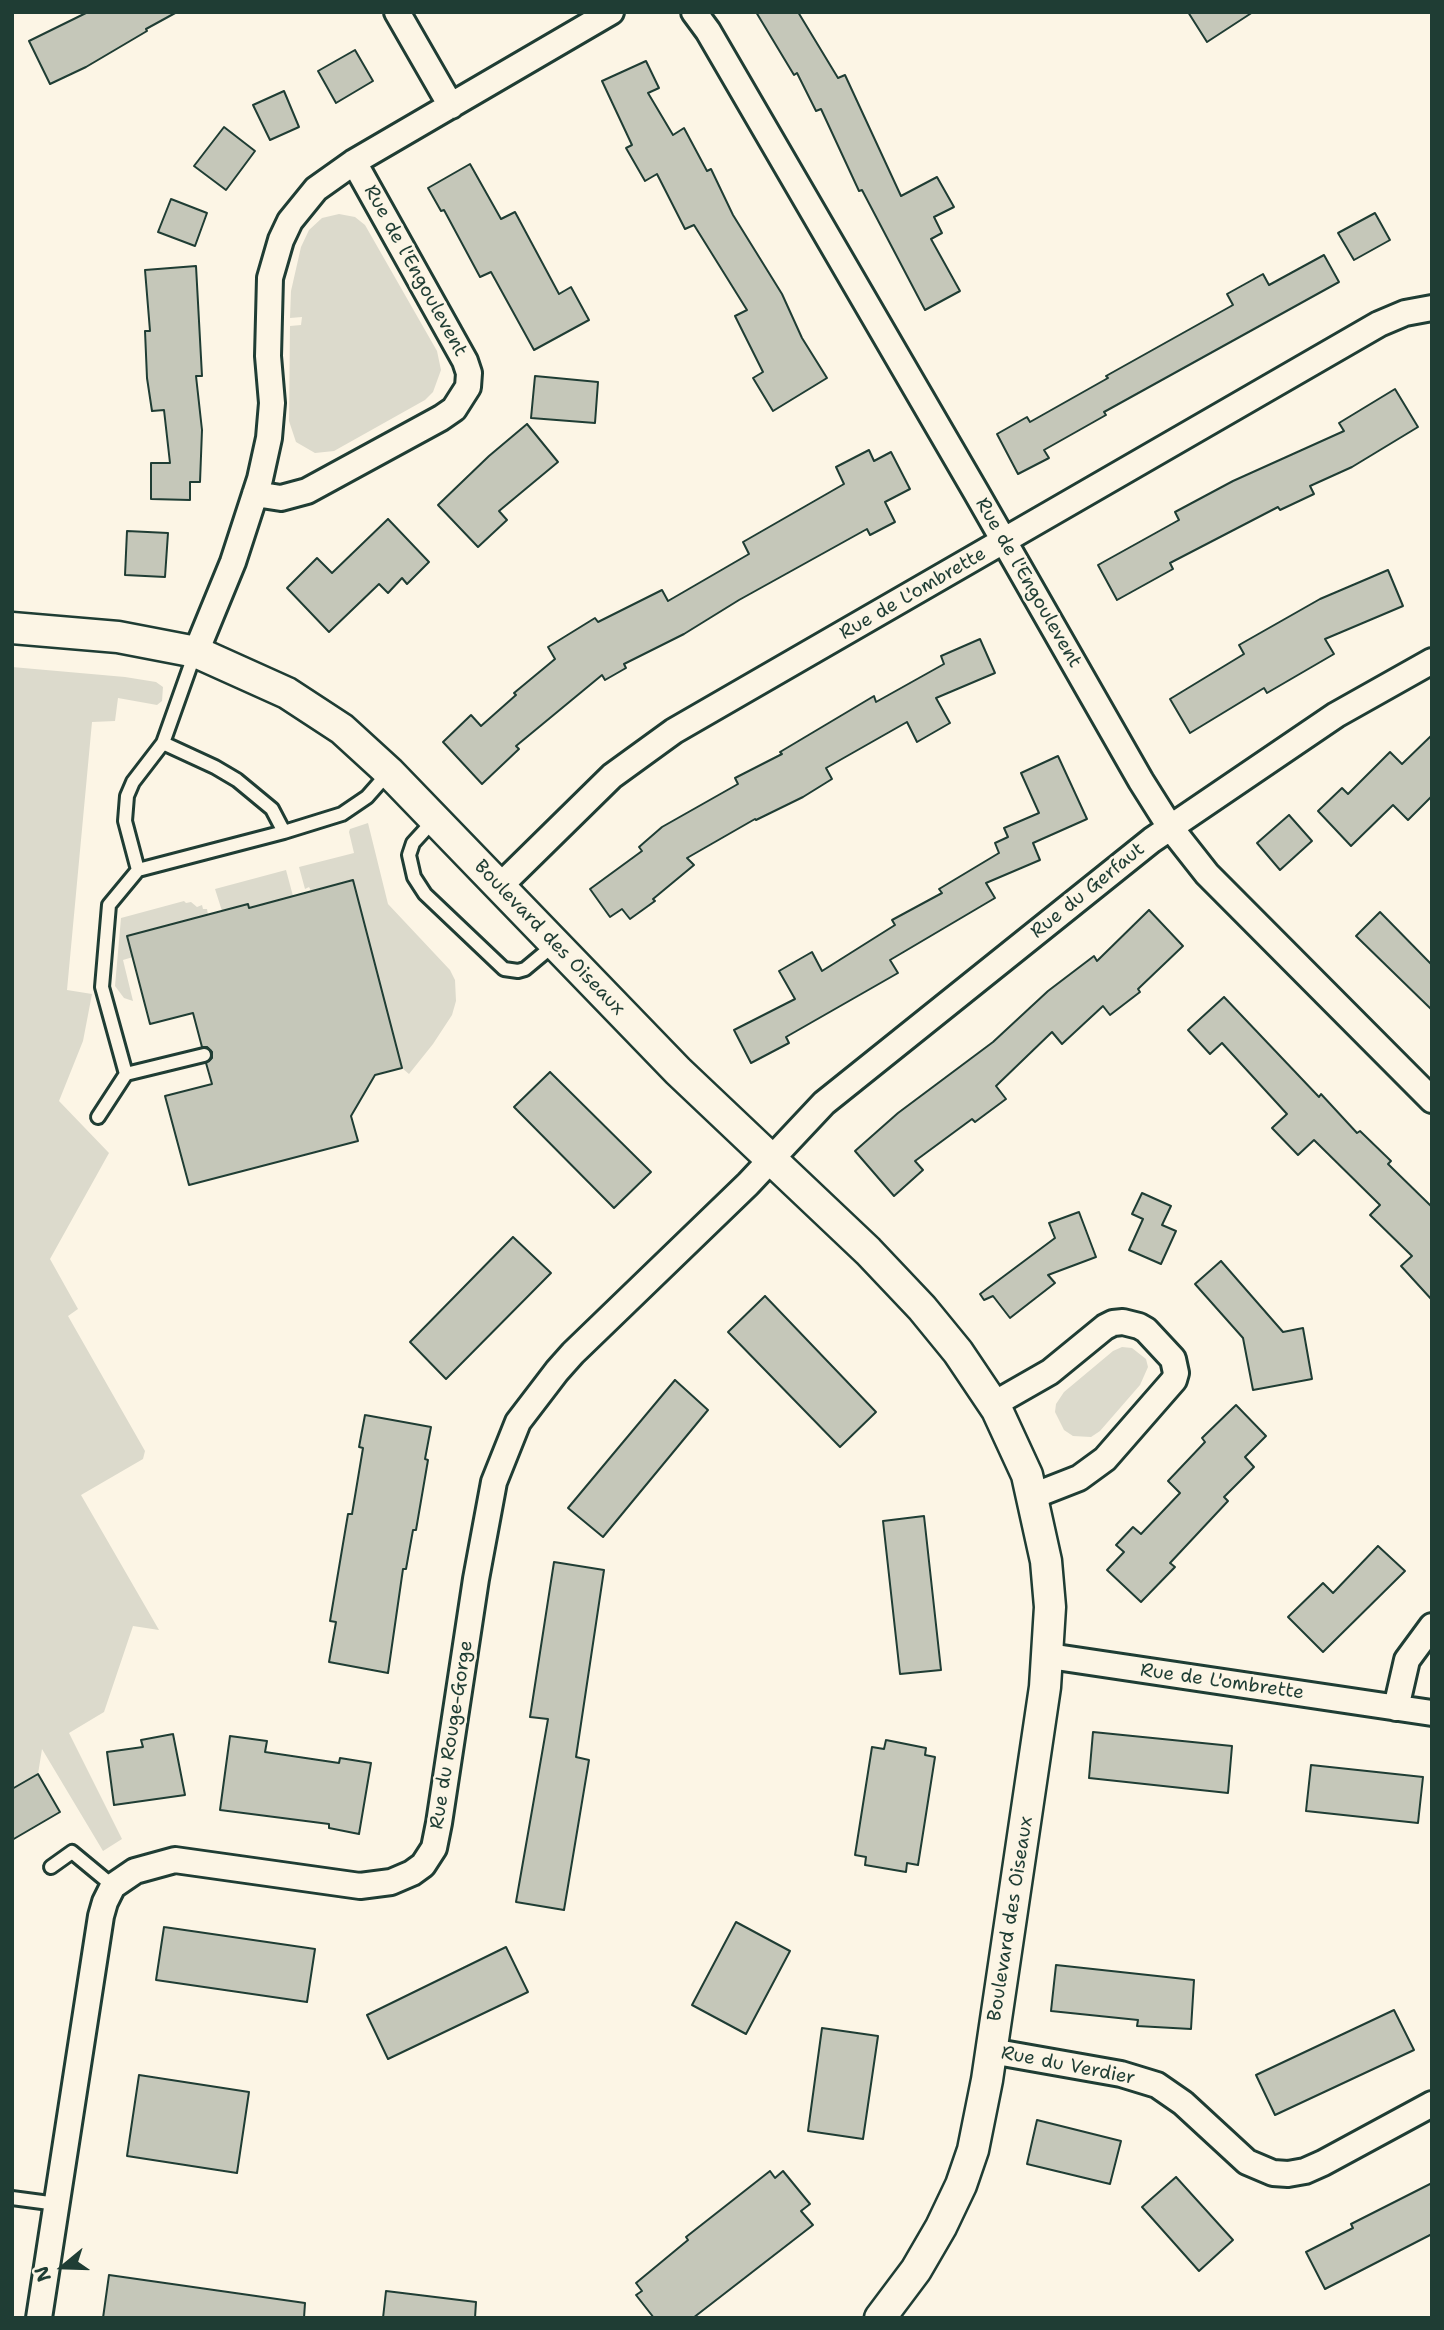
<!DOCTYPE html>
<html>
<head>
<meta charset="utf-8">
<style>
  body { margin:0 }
  #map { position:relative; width:1444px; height:2330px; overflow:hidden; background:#fcf5e5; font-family:"Shantell Sans",sans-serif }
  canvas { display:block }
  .frame { position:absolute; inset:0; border:14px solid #1f3d34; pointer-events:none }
  .north { position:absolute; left:28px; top:2232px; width:70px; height:70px; -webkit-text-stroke:5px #fcf5e5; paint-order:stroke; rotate:251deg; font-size:19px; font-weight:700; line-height:28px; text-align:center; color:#1f3d34 }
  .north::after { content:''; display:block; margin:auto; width:24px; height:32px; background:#1f3d34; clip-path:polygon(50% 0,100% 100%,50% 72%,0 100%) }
</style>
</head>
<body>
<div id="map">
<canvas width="1444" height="2330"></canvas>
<div class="frame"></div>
<div class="north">N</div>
</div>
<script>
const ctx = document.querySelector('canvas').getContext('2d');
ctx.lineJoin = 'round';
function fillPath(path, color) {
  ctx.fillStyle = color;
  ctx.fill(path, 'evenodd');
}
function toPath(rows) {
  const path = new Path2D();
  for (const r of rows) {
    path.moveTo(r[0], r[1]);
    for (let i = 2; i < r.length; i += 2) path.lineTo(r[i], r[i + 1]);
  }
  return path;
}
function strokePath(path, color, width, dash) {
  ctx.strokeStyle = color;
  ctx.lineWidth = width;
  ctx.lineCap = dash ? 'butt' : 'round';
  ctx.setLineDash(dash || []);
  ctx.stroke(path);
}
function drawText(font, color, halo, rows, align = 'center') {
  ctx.font = font + ' "Shantell Sans",sans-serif';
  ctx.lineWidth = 5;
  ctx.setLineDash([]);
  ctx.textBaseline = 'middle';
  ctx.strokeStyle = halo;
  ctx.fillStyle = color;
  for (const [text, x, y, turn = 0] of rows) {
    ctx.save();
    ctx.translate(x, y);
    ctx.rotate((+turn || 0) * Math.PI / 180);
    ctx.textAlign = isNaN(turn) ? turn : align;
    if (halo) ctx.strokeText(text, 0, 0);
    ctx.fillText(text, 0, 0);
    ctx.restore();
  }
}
const green = toPath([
  [339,214,355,217,365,225,437,351,441,370,433,392,425,400,334,451,315,453,296,442,289,421,290,326,301,325,302,317,290,318,291,291,301,247,309,230,322,218],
  [12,667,125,677,156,682,163,687,162,701,157,705,118,698,115,721,92,722,67,990,92,994,83,1041,59,1101,109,1153,50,1259,78,1309,68,1316,145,1451,143,1459,81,1495,159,1630,133,1626,104,1712,69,1733,122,1839,103,1851,42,1749,38,1774,12,1789],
  [368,823,388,904,450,970,455,980,456,1001,452,1015,433,1044,409,1074,402,1068,309,887,305,889,299,867,354,853,349,832,350,829],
  [286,870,293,896,274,901,278,919,222,911,215,889],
  [184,901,186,903,191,902,197,907,202,905,203,909,207,909,208,915,133,957,123,960,133,1001,124,998,115,986,121,918],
  [1122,1347,1132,1348,1146,1359,1148,1367,1140,1385,1100,1431,1091,1437,1073,1436,1064,1430,1055,1412,1056,1404,1064,1392,1113,1351]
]);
const building = toPath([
  [88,12,177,12,146,29,147,31,86,67,50,84,29,41,88,12],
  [756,12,798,12,838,78,845,75,901,196,937,177,954,207,934,217,942,233,931,239,960,291,925,310,862,190,859,191,821,109,816,111,797,73,794,75,756,12],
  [1188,12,1253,12,1207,42,1188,12],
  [355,50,373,81,336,103,318,71,355,50],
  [646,61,659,88,648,93,673,135,684,128,707,171,711,169,733,215,782,294,802,338,827,378,773,411,753,378,763,372,735,316,747,310,694,225,685,229,657,174,645,181,626,148,632,145,602,81,646,61],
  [284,91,299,127,270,140,253,105,284,91],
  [224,127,255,151,226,190,194,166,224,127],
  [470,164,501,219,515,212,559,294,571,287,589,320,534,350,491,272,480,277,444,210,441,211,428,188,470,164],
  [171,199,207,213,195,246,158,232,171,199],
  [1375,213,1390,240,1354,260,1338,233,1375,213],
  [1324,255,1339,282,1104,412,1106,415,1044,450,1049,458,1018,474,997,434,1027,417,1030,422,1108,378,1106,376,1233,305,1227,294,1263,274,1269,285,1324,255],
  [196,266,202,376,196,376,202,430,200,482,190,482,190,500,151,499,151,463,170,463,164,410,152,411,147,378,145,331,150,331,145,270,196,266],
  [535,376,598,382,595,423,531,418,535,376],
  [1395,389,1418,427,1352,467,1310,486,1314,494,1280,510,1278,507,1170,563,1173,569,1117,600,1098,565,1179,520,1175,512,1233,481,1344,431,1339,423,1395,389],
  [527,424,558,462,499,511,507,520,478,547,438,505,489,456,527,424],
  [869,450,874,461,891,452,910,489,885,502,895,522,870,535,867,529,739,600,684,634,624,664,626,668,605,680,602,675,516,746,519,749,482,784,443,742,471,715,481,726,516,695,514,693,555,659,548,647,595,618,598,622,662,590,668,601,749,554,743,542,844,484,836,467,869,450],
  [388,519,429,562,407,584,402,578,388,593,379,584,329,632,287,588,317,558,332,573,388,519],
  [127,531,168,533,165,577,125,575,127,531],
  [1388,570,1403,606,1325,639,1334,654,1267,693,1264,688,1190,733,1170,699,1244,654,1239,645,1320,599,1388,570],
  [980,639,995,673,936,698,950,723,917,742,907,722,826,768,832,779,803,797,756,820,755,819,687,858,694,865,653,899,655,901,630,919,622,909,610,917,590,889,642,851,639,847,662,827,738,784,735,778,782,754,780,752,874,696,876,702,944,664,941,656,980,639],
  [1432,735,1432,796,1408,820,1393,805,1351,846,1318,811,1342,788,1348,794,1390,752,1402,764,1432,735],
  [1058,756,1087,819,1033,843,1040,860,986,883,995,898,890,960,898,973,786,1037,789,1043,751,1063,734,1030,795,999,779,971,812,952,822,971,895,925,892,920,942,893,939,889,999,853,995,843,1008,837,1004,828,1039,813,1021,773,1058,756],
  [1289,815,1312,841,1280,870,1257,843,1289,815],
  [353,880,402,1068,375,1075,351,1116,358,1141,189,1185,165,1096,212,1084,206,1063,212,1058,212,1052,207,1047,202,1047,193,1013,150,1024,127,936,248,904,249,908,353,880],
  [1149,910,1183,946,1138,989,1140,992,1110,1015,1103,1006,1062,1044,1052,1032,996,1086,1006,1099,975,1122,972,1119,915,1161,923,1170,894,1196,855,1151,898,1113,993,1042,1048,991,1094,956,1097,961,1149,910],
  [1380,912,1432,965,1432,1010,1356,936,1380,912],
  [1224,997,1319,1097,1321,1094,1357,1133,1360,1131,1391,1161,1388,1164,1432,1207,1432,1300,1401,1266,1412,1256,1370,1215,1380,1205,1314,1140,1298,1155,1272,1128,1287,1114,1222,1043,1210,1054,1188,1030,1224,997],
  [550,1072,651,1172,614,1208,514,1107,550,1072],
  [1142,1193,1171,1206,1162,1225,1176,1231,1161,1264,1129,1250,1143,1219,1132,1214,1142,1193],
  [1079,1212,1096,1257,1048,1275,1055,1283,1010,1318,993,1296,984,1300,980,1294,1055,1238,1049,1223,1079,1212],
  [513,1237,551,1273,446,1379,410,1342,513,1237],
  [1221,1261,1283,1332,1303,1328,1312,1379,1253,1390,1243,1338,1195,1284,1221,1261],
  [765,1296,876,1412,840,1447,728,1332,765,1296],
  [675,1380,708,1410,603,1537,568,1508,675,1380],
  [1236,1405,1266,1436,1245,1457,1254,1467,1224,1497,1228,1501,1170,1563,1175,1567,1141,1602,1107,1570,1124,1552,1116,1545,1133,1527,1141,1534,1180,1493,1168,1481,1205,1442,1202,1438,1236,1405],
  [365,1415,431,1427,425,1459,428,1460,416,1530,413,1530,406,1569,403,1569,388,1673,329,1662,336,1622,330,1621,348,1514,352,1514,363,1448,359,1447,365,1415],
  [924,1516,941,1670,900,1674,883,1521,924,1516],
  [1378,1546,1405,1571,1323,1652,1288,1617,1323,1583,1333,1593,1378,1546],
  [554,1562,604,1570,576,1757,589,1760,564,1910,516,1902,548,1719,530,1717,554,1562],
  [1093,1732,1232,1746,1228,1793,1089,1778,1093,1732],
  [173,1734,185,1795,114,1805,107,1752,143,1747,141,1740,173,1734],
  [230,1736,267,1741,265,1752,339,1763,340,1758,371,1763,359,1834,329,1828,329,1824,220,1810,230,1736],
  [886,1740,926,1748,925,1755,935,1757,918,1865,907,1863,906,1872,865,1865,866,1857,855,1855,872,1747,884,1749,886,1740],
  [1311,1765,1423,1777,1418,1823,1306,1811,1311,1765],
  [38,1774,60,1812,12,1840,12,1789,38,1774],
  [736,1922,790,1951,746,2034,692,2005,736,1922],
  [164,1927,315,1949,307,2002,156,1980,164,1927],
  [506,1947,528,1992,388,2059,367,2015,506,1947],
  [1056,1965,1194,1980,1191,2029,1137,2026,1138,2020,1051,2011,1056,1965],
  [1394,2010,1414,2050,1275,2115,1256,2075,1394,2010],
  [822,2028,878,2036,863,2139,808,2131,822,2028],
  [139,2075,249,2092,237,2173,127,2156,139,2075],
  [1037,2120,1121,2141,1110,2184,1027,2164,1037,2120],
  [770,2171,775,2178,783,2171,810,2204,801,2211,813,2225,693,2318,654,2318,636,2295,642,2291,636,2283,688,2240,686,2237,770,2171],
  [1176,2177,1233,2240,1199,2271,1142,2207,1176,2177],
  [1432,2183,1432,2234,1325,2289,1306,2252,1353,2228,1351,2224,1432,2183],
  [109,2275,305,2303,304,2318,103,2318,109,2275],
  [386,2291,476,2302,475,2318,383,2318,386,2291]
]);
const service = toPath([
  [163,743,215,767,237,780,272,809,284,832],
  [434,820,413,843,409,855,414,877,425,894,504,969,518,971,525,969,555,944],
  [138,870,125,821,127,796,133,782,163,743,195,653],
  [204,1055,126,1074,102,987,109,905,138,870,284,832,342,814,367,797,389,772],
  [98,1117,126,1074],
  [51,1867,72,1852,113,1886],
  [12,2198,57,2204]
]);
const minor = toPath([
  [397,12,451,106],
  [694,12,708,31,976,492,1141,781,1170,827,1207,874,1432,1100],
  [255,494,281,498,307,491,441,418,454,409,468,387,469,373,465,361,354,162],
  [196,652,233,562,260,479,269,438,272,403,268,356,270,278,281,240,290,221,316,189,354,162,611,12],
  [499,887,612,776,674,731,1379,324,1405,313,1432,308],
  [994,1404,1050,1372,1105,1327,1113,1323,1123,1322,1139,1326,1146,1330,1173,1359,1176,1373,1174,1380,1105,1459,1079,1478,1033,1496],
  [1049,1656,1432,1713],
  [1396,1708,1407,1660,1432,1626],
  [991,2051,1121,2074,1157,2085,1183,2103,1247,2162,1273,2173,1288,2174,1305,2171,1323,2163,1432,2104],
  [39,2318,101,1916,105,1902,113,1886,135,1871,175,1860,360,1886,391,1882,412,1873,423,1865,434,1848,439,1823,476,1579,494,1482,518,1422,557,1371,573,1353,748,1184,824,1103,1152,840,1336,715,1432,661]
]);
const tertiary = toPath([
  [12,628,118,637,196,652,287,693,342,729,389,772,678,1071,868,1251,922,1308,958,1352,997,1410,1027,1475,1046,1561,1050,1607,1045,1687,987,2080,973,2150,961,2185,941,2227,916,2270,880,2318]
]);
const streetNames = [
  ["Rue de l'Engoulevent",415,271,61],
  ["Rue de l'Engoulevent",1028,583,60],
  ["Rue de L'ombrette",913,594,-30],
  ["Rue du Gerfaut",1088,891,-39],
  ["Boulevard des Oiseaux",549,938,46],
  ["Rue de L'ombrette",1222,1682,8],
  ["Rue du Rouge-Gorge",452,1735,-81],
  ["Boulevard des Oiseaux",1011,1919,-81],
  ["Rue du Verdier",1068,2066,11]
];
fillPath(green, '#dcdacc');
fillPath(building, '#c5c7b9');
strokePath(building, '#1f3d34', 2);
strokePath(service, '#1f3d34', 18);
strokePath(minor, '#1f3d34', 30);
strokePath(tertiary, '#1f3d34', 35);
strokePath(service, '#fcf5e5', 12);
strokePath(minor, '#fcf5e5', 24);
strokePath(tertiary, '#fcf5e5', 30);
drawText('19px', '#1f3d34', '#fcf5e5', streetNames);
</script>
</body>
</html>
